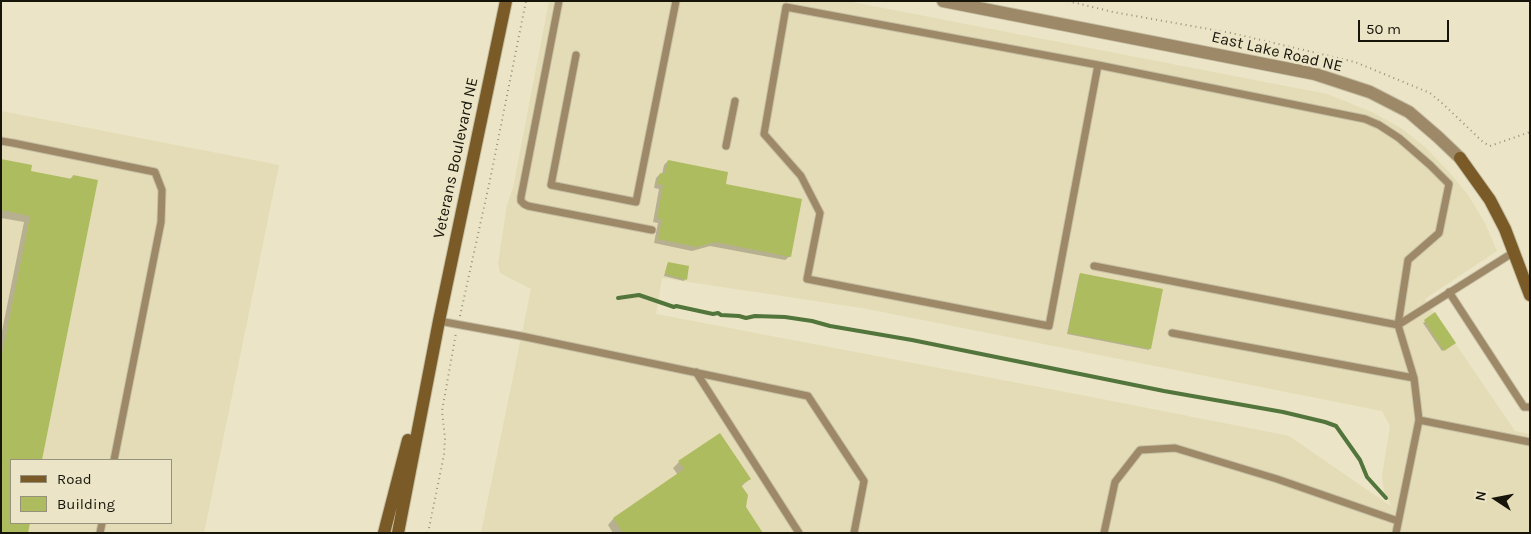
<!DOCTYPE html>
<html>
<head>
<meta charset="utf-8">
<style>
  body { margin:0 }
  #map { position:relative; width:1531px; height:534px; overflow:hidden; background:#ebe4c6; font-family:Karla,sans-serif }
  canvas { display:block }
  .frame { position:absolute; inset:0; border:2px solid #17150a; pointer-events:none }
  .legend { position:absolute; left:10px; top:459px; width:162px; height:65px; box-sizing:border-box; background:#ebe4c6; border:1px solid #96917b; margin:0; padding:6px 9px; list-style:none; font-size:15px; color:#17150a }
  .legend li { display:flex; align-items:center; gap:10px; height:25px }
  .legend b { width:25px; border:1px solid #96917b }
  .north { position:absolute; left:1471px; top:474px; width:50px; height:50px; -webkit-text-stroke:4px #ebe4c6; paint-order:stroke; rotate:281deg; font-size:14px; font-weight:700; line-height:20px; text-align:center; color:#17150a }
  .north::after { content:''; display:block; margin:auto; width:18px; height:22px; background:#17150a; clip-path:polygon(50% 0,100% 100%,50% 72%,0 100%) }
  .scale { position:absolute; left:1358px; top:20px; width:91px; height:22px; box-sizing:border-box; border:2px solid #17150a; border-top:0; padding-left:6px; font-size:15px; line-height:18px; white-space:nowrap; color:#17150a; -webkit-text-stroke:4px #ebe4c6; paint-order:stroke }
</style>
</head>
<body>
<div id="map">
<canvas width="1531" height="534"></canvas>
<div class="frame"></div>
<ul class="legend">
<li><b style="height:6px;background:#7a5b27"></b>Road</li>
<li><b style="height:14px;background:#aebc60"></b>Building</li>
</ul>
<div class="north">N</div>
<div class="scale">50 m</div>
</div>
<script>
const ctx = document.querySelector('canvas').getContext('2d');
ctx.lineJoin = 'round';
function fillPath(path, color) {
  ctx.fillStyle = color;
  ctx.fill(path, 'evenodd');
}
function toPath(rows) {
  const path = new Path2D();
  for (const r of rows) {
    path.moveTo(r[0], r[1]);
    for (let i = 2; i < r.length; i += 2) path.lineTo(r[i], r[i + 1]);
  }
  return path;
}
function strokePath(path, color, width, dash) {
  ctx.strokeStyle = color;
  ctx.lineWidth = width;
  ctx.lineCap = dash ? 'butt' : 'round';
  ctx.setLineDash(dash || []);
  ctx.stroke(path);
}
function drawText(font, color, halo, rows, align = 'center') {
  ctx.font = font + ' Karla,sans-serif';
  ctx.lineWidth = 5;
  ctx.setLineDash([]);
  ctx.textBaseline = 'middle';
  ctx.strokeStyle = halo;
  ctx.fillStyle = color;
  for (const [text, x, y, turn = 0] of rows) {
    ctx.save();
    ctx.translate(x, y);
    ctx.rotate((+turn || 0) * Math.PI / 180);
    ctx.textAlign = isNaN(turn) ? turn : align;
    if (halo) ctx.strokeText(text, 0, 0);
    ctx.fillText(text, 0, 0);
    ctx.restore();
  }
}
const built = toPath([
  [549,1,847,1,1327,94,1372,112,1401,128,1426,148,1449,172,1468,195,1485,223,1497,251,1425,299,1515,431,1530,434,1530,533,481,533,531,289,500,273,498,263,507,205,513,188],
  [662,278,862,308,1382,411,1390,426,1382,476,1384,492,1392,507,1289,436,1102,399,656,314],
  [1,111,279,165,204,533,1,533],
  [11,460,171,460,171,523,11,523]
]);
const shadow = toPath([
  [1,160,30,172,69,180,73,176,97,181,41,460,11,460,11,523,29,523,27,533,1,533,1,336,24,222,1,218],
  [668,161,725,185,790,256,785,260,710,246,692,251,654,243,658,223,653,222,659,189,654,188,656,178,660,174,662,174,664,165],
  [668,263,685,279,684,281,664,276,667,265],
  [1080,274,1150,348,1149,350,1067,334,1079,276],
  [1435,314,1452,345,1442,351,1423,323],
  [679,462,749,479,741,487,745,507,762,533,613,533,608,525,614,518,678,475,673,468]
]);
const stream = toPath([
  [618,298,639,295,674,307,676,306,713,314,718,313,721,315,739,316,746,318,755,316,785,317,812,321,830,326,912,340,1164,391,1283,412,1325,422,1336,426,1360,460,1367,477,1386,498]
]);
const building = toPath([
  [1,159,32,165,31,171,72,179,73,175,98,180,42,460,11,460,11,523,30,523,28,533,1,533,1,359,30,216,1,210],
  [668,160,728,172,726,184,802,199,791,257,715,242,697,247,658,239,662,219,657,218,663,185,657,184,660,173,665,174],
  [668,262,689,266,687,280,665,274],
  [1080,273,1163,289,1151,349,1068,333],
  [1435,312,1456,343,1444,351,1424,320],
  [720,433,751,479,741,485,748,495,746,507,763,533,623,533,613,518,684,469,678,461]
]);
const path = toPath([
  [1068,1,1113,12,1231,33,1355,62,1430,93,1442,103,1483,142,1490,146,1530,132],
  [460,316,490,180,526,1],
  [428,533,444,455,445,438,442,411,456,333]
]);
const lane = toPath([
  [559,1,521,197,521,201,524,204,528,206,652,230],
  [576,55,551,185,636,202,676,1],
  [1098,65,1049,326,807,279,820,213,801,176,764,134,786,7,1098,65,1365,119,1379,125,1399,138,1430,165,1449,184,1439,233,1408,260,1398,325,1514,252],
  [1,141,13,143,155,172,162,190,161,222,114,460],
  [726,146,735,101],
  [1094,266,1398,325,1414,378,1419,420,1396,533],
  [1449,292,1524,407,1530,407],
  [439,321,521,336,808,396,864,481,854,533],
  [1172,333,1414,378],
  [696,372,799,533],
  [1419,420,1530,442],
  [100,533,102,523],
  [1104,533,1115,482,1140,450,1175,448,1277,479,1398,521]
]);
const street = toPath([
  [943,1,1315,74,1370,92,1409,112,1438,137,1460,158]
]);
const secondary = toPath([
  [1460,158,1490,200,1505,229,1530,295],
  [384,533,408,440],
  [398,533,439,321,506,1]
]);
const streetNames = [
  ["East Lake Road NE",1277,52,13],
  ["Veterans Boulevard NE",456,158,-78]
];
fillPath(built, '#e4dcb6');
fillPath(shadow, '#0003');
strokePath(stream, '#52753c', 4);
fillPath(building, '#aebc60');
strokePath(lane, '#c5bfa4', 9);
strokePath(street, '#c5bfa4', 14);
strokePath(secondary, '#c5bfa4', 14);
strokePath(path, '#96917b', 2, [1, 4]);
strokePath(lane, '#9d8867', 7);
strokePath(street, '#9d8867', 12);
strokePath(secondary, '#7a5b27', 12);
drawText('16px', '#17150a', '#ebe4c6', streetNames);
</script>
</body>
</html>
